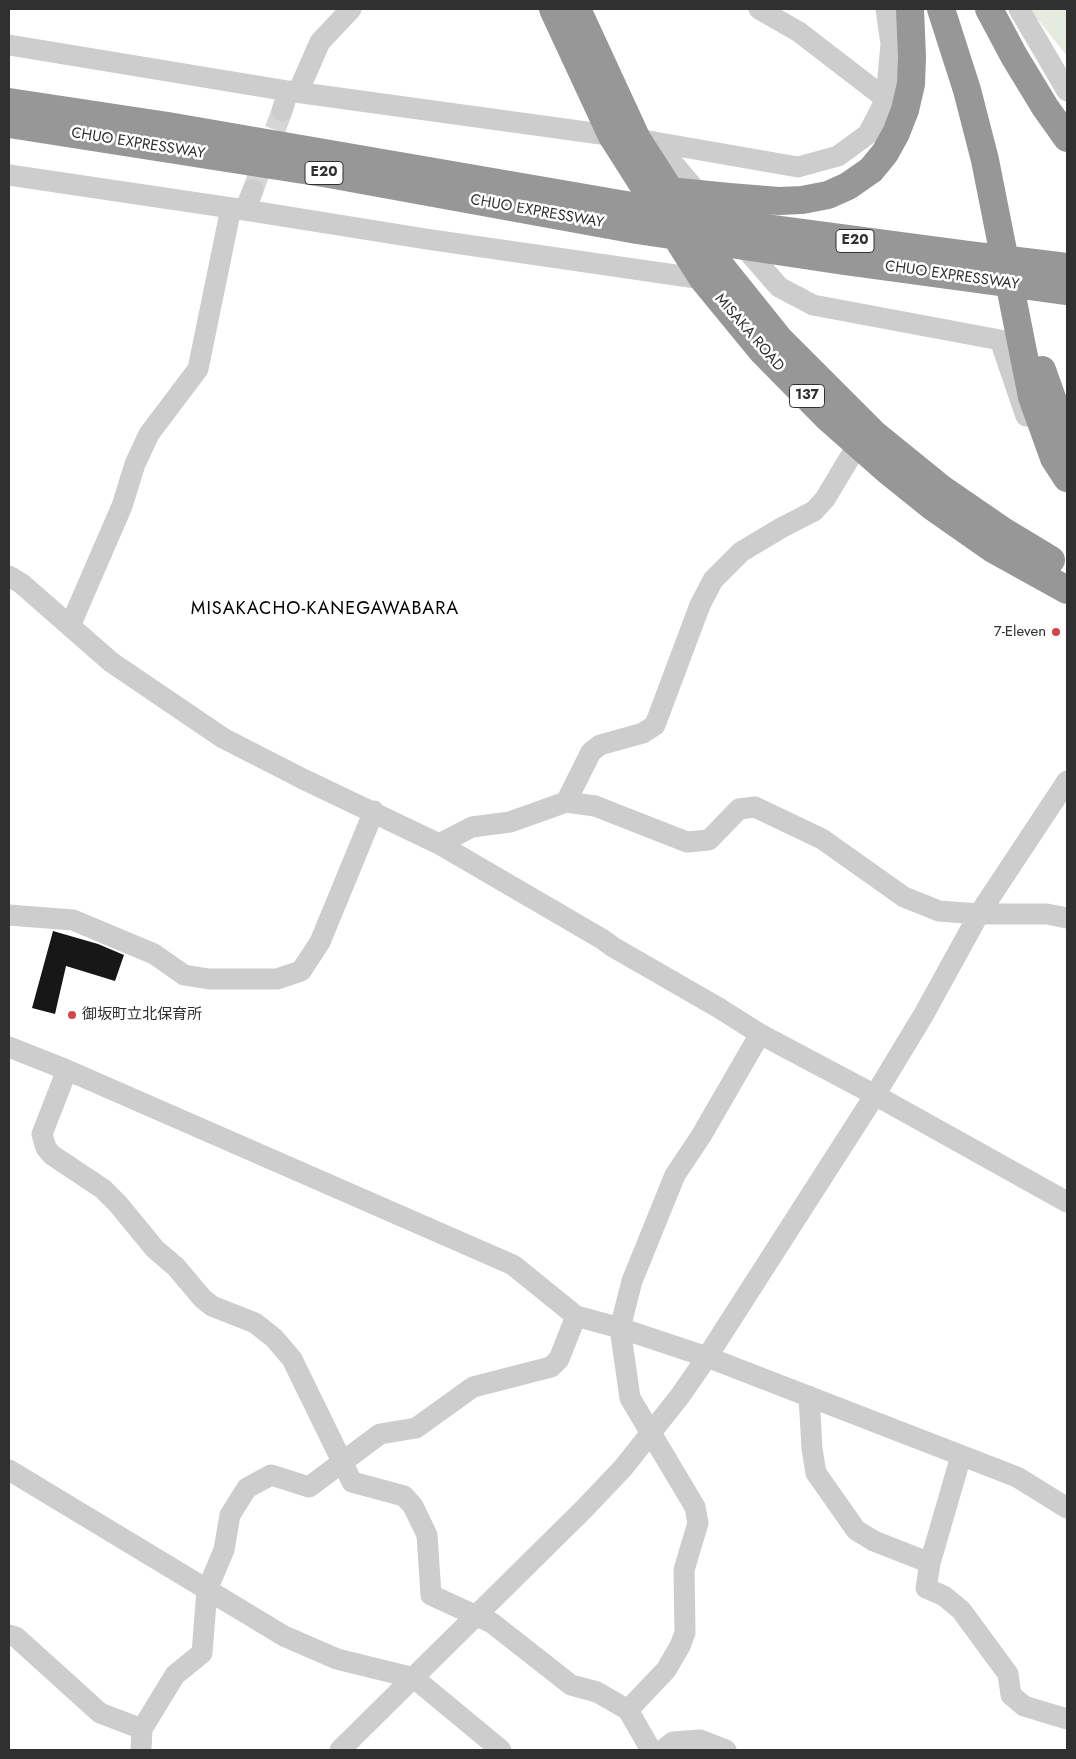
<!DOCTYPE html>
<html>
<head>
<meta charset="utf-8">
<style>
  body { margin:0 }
  #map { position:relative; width:1076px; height:1759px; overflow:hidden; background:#fff; font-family:Jost,sans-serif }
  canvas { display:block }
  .frame { position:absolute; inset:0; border:10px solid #303030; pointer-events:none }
</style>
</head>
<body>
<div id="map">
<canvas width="1076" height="1759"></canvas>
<div class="frame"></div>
</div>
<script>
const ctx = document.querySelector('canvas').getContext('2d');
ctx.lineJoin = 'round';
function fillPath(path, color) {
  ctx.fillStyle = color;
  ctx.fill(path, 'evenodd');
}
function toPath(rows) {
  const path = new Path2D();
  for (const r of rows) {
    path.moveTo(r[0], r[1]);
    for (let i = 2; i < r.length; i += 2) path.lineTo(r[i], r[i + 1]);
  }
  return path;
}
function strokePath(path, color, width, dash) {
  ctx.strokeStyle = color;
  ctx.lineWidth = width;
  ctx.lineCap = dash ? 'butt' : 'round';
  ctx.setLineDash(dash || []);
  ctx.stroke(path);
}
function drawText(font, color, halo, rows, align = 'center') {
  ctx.font = font + ' Jost,"Noto Sans JP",sans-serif';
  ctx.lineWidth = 5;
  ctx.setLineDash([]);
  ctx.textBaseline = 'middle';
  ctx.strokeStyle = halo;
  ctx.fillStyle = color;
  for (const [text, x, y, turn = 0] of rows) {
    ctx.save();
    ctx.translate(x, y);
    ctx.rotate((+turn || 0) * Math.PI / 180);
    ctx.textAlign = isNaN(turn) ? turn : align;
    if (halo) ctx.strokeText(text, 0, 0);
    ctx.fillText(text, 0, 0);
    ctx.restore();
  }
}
const green = toPath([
  [1030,9,1067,9,1067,56,1031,11]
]);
const building = toPath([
  [53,931,98,944,124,955,115,981,66,966,55,1014,32,1008]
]);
const minorTunnel = toPath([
  [253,190,282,111]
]);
const minor = toPath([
  [759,9,799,32,886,99],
  [1019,9,1067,91],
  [9,45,288,91,637,139,798,167,838,156,868,134,886,99,891,44,886,9],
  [298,92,320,42,351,9],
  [282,111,288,91],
  [655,142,705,201],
  [9,175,245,210,426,239,703,279],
  [245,210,253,190],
  [738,240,779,287,813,305,1000,340,1026,416],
  [9,576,22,584,111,662,223,738,303,779,439,844,602,939,613,947,719,1008,760,1034,875,1095,1067,1202],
  [70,626,122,506,135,464,149,434,198,369,231,208],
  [566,802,591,752,600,745,643,733,655,725,700,605,713,580,741,552,781,528,814,511,825,499,858,444],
  [439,844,472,827,510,822,566,802,595,806,687,842,709,840,739,809,755,807,822,839,904,897,939,911,979,914,1047,914,1067,918],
  [9,915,73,920,154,954,184,975,209,979,277,979,301,971,320,942,374,811],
  [9,1047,67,1070,513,1265,576,1316,620,1328,707,1357,1017,1477,1067,1508],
  [67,1070,42,1134,46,1148,52,1155,103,1189,118,1204,155,1249,176,1267,203,1299,212,1306,255,1323,274,1338,292,1359,352,1482,404,1496,413,1506,427,1535,431,1595,492,1623,571,1685,597,1692,628,1710,651,1750],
  [809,1396,812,1449,816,1473,856,1530,874,1541,930,1563],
  [961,1456,930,1563,926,1588,944,1596,961,1610,1008,1674,1011,1695,1024,1706,1067,1719],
  [9,1470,284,1636,337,1659,414,1678,501,1750],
  [9,1635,16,1637,100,1713,142,1729],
  [628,1710,666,1670,680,1646,685,1633,684,1570,698,1523,695,1507,630,1398,620,1328,632,1281,675,1175,701,1136,760,1034],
  [141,1750,142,1729,175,1675,202,1653,207,1590,224,1550,230,1515,247,1488,271,1475,309,1487,380,1434,416,1428,473,1387,551,1367,559,1359,576,1316],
  [340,1750,583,1510,623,1468,680,1396,707,1357,875,1095,924,1014,979,914,1067,781],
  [663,1750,673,1742,700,1740,726,1750]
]);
const highway = toPath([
  [553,9,612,136,703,279,763,352,827,417,887,470,933,507,993,549,1067,590],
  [577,9,637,139,711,254,780,340,873,433,942,489,1003,531,1051,560],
  [941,9,967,90,985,160,1032,397,1054,458,1067,478],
  [989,9,1014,56,1045,107,1067,138],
  [9,102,168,126,742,225,968,255,1067,267],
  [9,124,329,174,637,230,844,261,1067,291],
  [659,190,729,197,779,201,802,200,828,195,848,186,871,170,885,153,896,133,905,110,911,84,912,57,910,9],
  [1042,370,1067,440]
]);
const markers = [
  [1056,632,5,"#d2464a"],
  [72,1015,5,"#d2464a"]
];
const shields = [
  [324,173,38],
  [855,241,38],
  [807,396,35]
];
const shieldNames = [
  ["E20",324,173],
  ["E20",855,241],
  ["137",807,396]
];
const streetNames = [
  ["CHUO EXPRESSWAY",138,144,9],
  ["CHUO EXPRESSWAY",537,212,10],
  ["CHUO EXPRESSWAY",952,276,8],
  ["MISAKA ROAD",749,333,49]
];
const poiNames = [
  ["7-Eleven",1046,632],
  ["御坂町立北保育所",82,1015,"left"]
];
const quarterNames = [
  ["MISAKACHO-KANEGAWABARA",325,610]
];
fillPath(green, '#e5ebdf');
fillPath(building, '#171717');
strokePath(minorTunnel, '#d6d6d6', 21, [21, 11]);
strokePath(minor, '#cdcdcd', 21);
strokePath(highway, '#979797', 28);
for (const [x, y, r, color] of markers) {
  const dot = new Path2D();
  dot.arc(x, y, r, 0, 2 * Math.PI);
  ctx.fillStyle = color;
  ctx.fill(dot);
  strokePath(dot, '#fff', 2);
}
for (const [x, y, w] of shields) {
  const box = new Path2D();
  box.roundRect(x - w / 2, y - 11.5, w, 23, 4);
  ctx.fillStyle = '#fff';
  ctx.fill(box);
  strokePath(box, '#303030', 1);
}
drawText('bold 14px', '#303030', null, shieldNames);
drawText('15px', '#303030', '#fff', streetNames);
drawText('15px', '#303030', '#fff', poiNames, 'right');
ctx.letterSpacing = '1px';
drawText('18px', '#000', '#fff', quarterNames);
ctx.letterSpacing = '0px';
</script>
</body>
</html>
